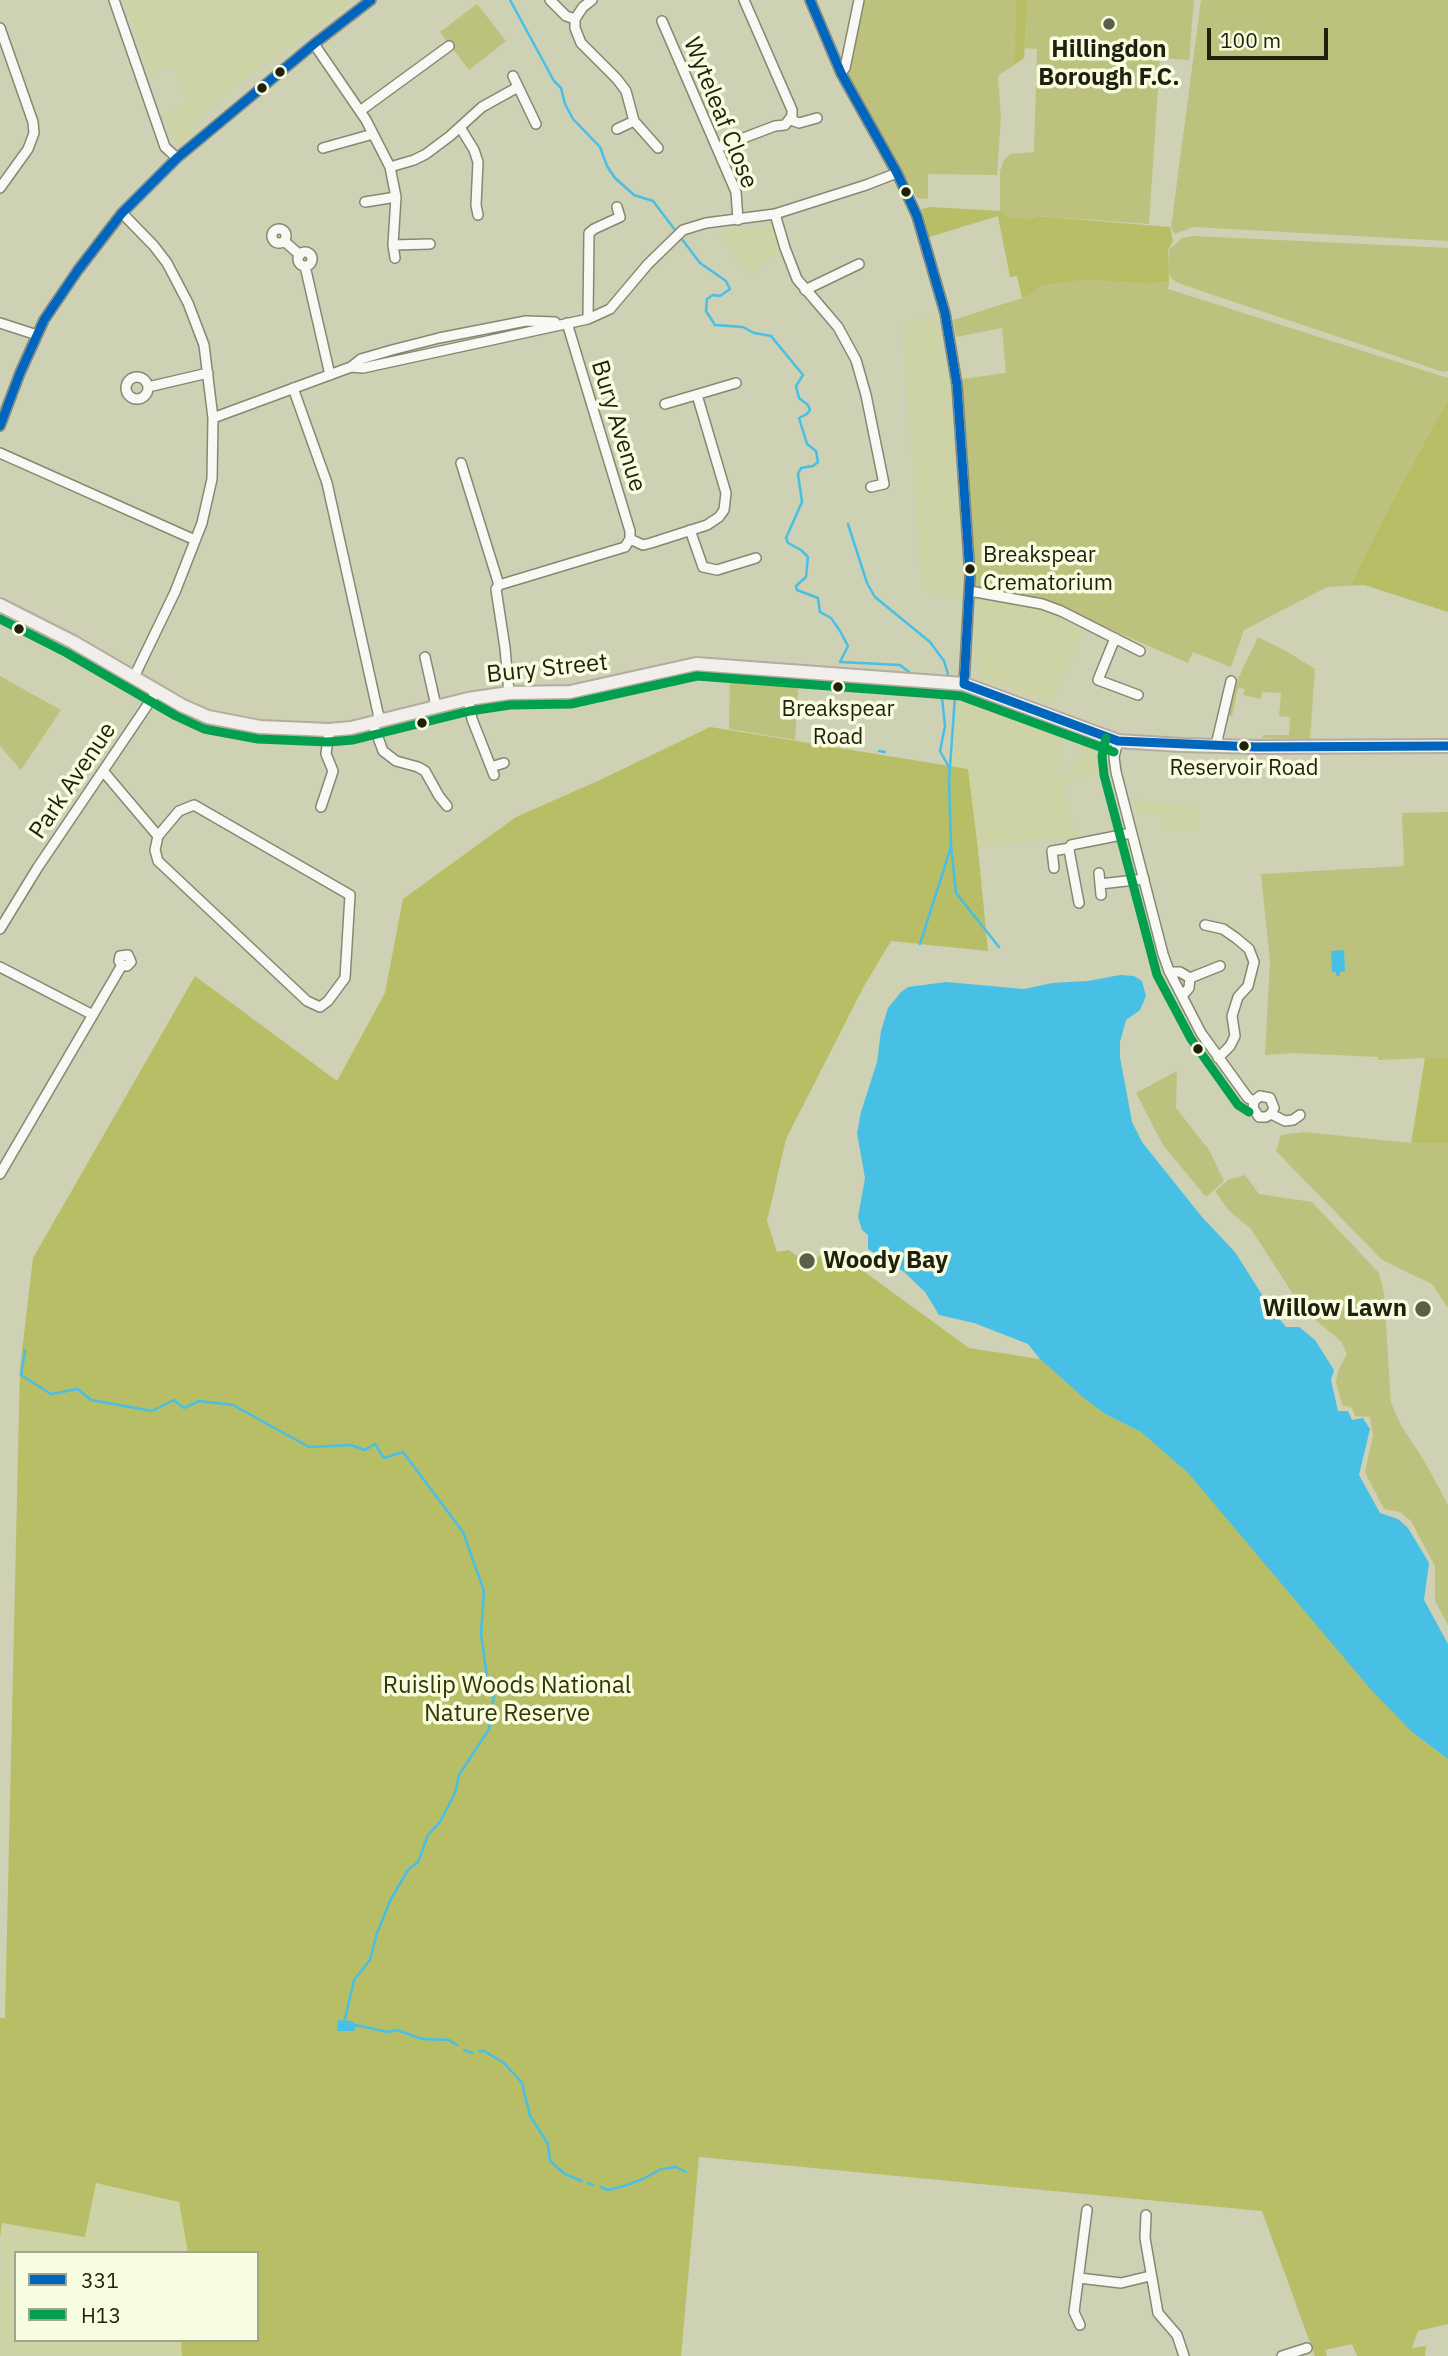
<!DOCTYPE html>
<html>
<head>
<meta charset="utf-8">
<style>
  body { margin:0 }
  #map { position:relative; width:1448px; height:2356px; overflow:hidden; background:#ced1b4; font-family:"IBM Plex Sans",sans-serif }
  canvas { display:block }
  .legend { position:absolute; left:14px; top:2251px; width:245px; height:91px; box-sizing:border-box; background:#f8fce1; border:2px solid #a1a48c; margin:0; padding:9px 12px; list-style:none; font-size:21px; color:#1f210c }
  .legend li { display:flex; align-items:center; gap:14px; height:35px }
  .legend b { width:35px; border:2px solid #a1a48c }
  .scale { position:absolute; left:1207px; top:28px; width:121px; height:32px; box-sizing:border-box; border:4px solid #1f210c; border-top:0; padding-left:9px; font-size:21px; line-height:24px; white-space:nowrap; color:#1f210c; -webkit-text-stroke:5px #f8fce1; paint-order:stroke }
</style>
</head>
<body>
<div id="map">
<canvas width="1448" height="2356"></canvas>
<ul class="legend">
<li><b style="height:9px;background:#0065bd"></b>331</li>
<li><b style="height:9px;background:#029f4e"></b>H13</li>
</ul>
<div class="scale">100 m</div>
</div>
<script>
const ctx = document.querySelector('canvas').getContext('2d');
ctx.lineJoin = 'round';
function fillPath(path, color) {
  ctx.fillStyle = color;
  ctx.fill(path, 'evenodd');
}
function toPath(rows) {
  const path = new Path2D();
  for (const r of rows) {
    if (r.length === 3) {
      path.moveTo(r[0] + r[2], r[1]);
      path.arc(r[0], r[1], r[2], 0, 2 * Math.PI);
      continue;
    }
    path.moveTo(r[0], r[1]);
    for (let i = 2; i < r.length; i += 2) path.lineTo(r[i], r[i + 1]);
  }
  return path;
}
function strokePath(path, color, width, dash) {
  ctx.strokeStyle = color;
  ctx.lineWidth = width;
  ctx.lineCap = dash ? 'butt' : 'round';
  ctx.setLineDash(dash || []);
  ctx.stroke(path);
}
function drawText(font, color, halo, rows, align = 'center') {
  ctx.font = font + ' "IBM Plex Sans",sans-serif';
  ctx.lineWidth = 7;
  ctx.setLineDash([]);
  ctx.textBaseline = 'middle';
  ctx.strokeStyle = halo;
  ctx.fillStyle = color;
  for (const [text, x, y, turn = 0] of rows) {
    ctx.save();
    ctx.translate(x, y);
    ctx.rotate((+turn || 0) * Math.PI / 180);
    ctx.textAlign = isNaN(turn) ? turn : align;
    if (halo) ctx.strokeText(text, 0, 0);
    ctx.fillText(text, 0, 0);
    ctx.restore();
  }
}
const built = toPath([
  [124,0,356,0,203,109,190,134,181,144,175,143,164,114,187,105,174,66,150,73],
  [786,225,788,244,749,276,718,231],
  [934,314,948,371,964,601,922,590,902,323],
  [976,598,1034,607,1084,630,1052,704,994,683,982,677,974,651],
  [958,691,995,703,1067,734,1056,754,1063,758,1055,772,1066,777,1085,741,1099,746,1107,768,1063,784,1076,838,1065,842,1063,836,978,849,968,769,953,766],
  [1132,799,1198,807,1200,832,1161,830,1161,815,1136,813],
  [95,2183,179,2202,188,2253,16,2253,16,2340,181,2340,182,2356,0,2356,1,2223,85,2237]
]);
const green = toPath([
  [863,0,1016,0,1014,65,999,75,998,78,1001,117,997,175,928,174,928,199,917,198,847,77],
  [1028,0,1194,0,1189,60,1160,58,1149,224,1037,216,1031,219,1010,217,1000,211,1000,171,1004,160,1010,154,1034,152,1037,49,1025,48],
  [1201,0,1448,0,1448,241,1193,227,1175,234,1171,228],
  [477,4,506,41,469,70,440,32],
  [1194,236,1448,248,1448,371,1443,372,1178,283,1171,278,1168,270,1169,250,1182,238],
  [1086,280,1146,284,1169,282,1168,289,1448,378,1448,612,1365,585,1327,587,1244,630,1231,667,1193,652,1188,663,1052,604,972,589,972,529,962,412,962,379,1006,373,1002,328,956,337,953,320,1022,298,1032,294,1041,286],
  [1258,637,1286,651,1315,669,1310,739,1262,738,1263,735,1289,735,1290,717,1279,716,1281,693,1262,692,1261,699,1243,695,1245,689,1238,688,1232,716,1226,715,1236,683],
  [730,674,799,677,795,740,729,729],
  [0,676,61,710,21,770,0,746],
  [1448,812,1448,1308,1432,1284,1382,1260,1276,1151,1281,1135,1304,1132,1411,1143,1425,1058,1378,1060,1378,1057,1293,1053,1265,1055,1270,961,1261,874,1404,866,1402,813],
  [1177,1071,1176,1108,1209,1150,1224,1181,1206,1197,1163,1145,1136,1093],
  [1245,1175,1259,1194,1312,1202,1379,1273,1384,1293,1391,1403,1401,1425,1426,1464,1448,1505,1448,1625,1435,1601,1435,1566,1411,1521,1400,1512,1384,1509,1365,1472,1373,1435,1370,1417,1355,1416,1352,1408,1342,1405,1336,1382,1338,1371,1347,1354,1341,1341,1314,1319,1293,1294,1251,1229,1228,1210,1215,1191,1228,1180]
]);
const forest = toPath([
  [1016,0,1028,0,1024,58,1014,65],
  [930,207,1000,211,1010,217,1031,219,1037,216,1170,227,1173,241,1168,250,1169,282,1146,284,1086,280,1041,286,1032,294,1022,298,1017,276,1010,277,998,216,929,237,922,209],
  [1448,400,1448,612,1365,585,1351,585,1388,510],
  [710,727,968,769,978,849,988,951,891,941,864,986,786,1139,767,1221,777,1252,789,1250,798,1257,804,1265,833,1249,969,1348,1040,1359,1105,1414,1141,1432,1189,1473,1413,1733,1448,1759,1448,2324,1418,2331,1412,2348,1426,2346,1425,2356,1357,2356,1352,2344,1325,2350,1327,2356,1315,2356,1262,2211,699,2157,681,2356,182,2356,181,2340,257,2340,257,2253,188,2253,179,2202,96,2183,85,2237,2,2223,0,2238,0,2018,5,2018,20,1368,33,1258,195,976,337,1081,385,993,403,899,516,817,600,780],
  [1425,1058,1448,1058,1448,1143,1412,1143]
]);
const water = toPath([
  [1344,950,1345,971,1340,972,1340,976,1336,976,1336,972,1332,972,1331,951],
  [1120,975,1134,976,1142,981,1146,996,1140,1010,1126,1020,1120,1042,1120,1057,1132,1122,1142,1142,1202,1217,1235,1252,1266,1301,1286,1327,1299,1327,1315,1340,1334,1370,1331,1380,1338,1411,1348,1411,1352,1420,1363,1418,1370,1429,1359,1475,1380,1513,1398,1519,1408,1528,1429,1563,1424,1600,1448,1644,1448,1759,1413,1733,1373,1692,1188,1473,1141,1432,1105,1414,1084,1398,1040,1359,1028,1344,974,1323,939,1315,925,1292,904,1272,868,1249,868,1235,862,1230,858,1217,865,1178,857,1133,861,1112,877,1062,881,1031,888,1008,901,992,908,987,946,982,1024,989,1052,983,1088,981],
  [338,2020,352,2021,356,2025,354,2031,337,2031]
]);
const stream = toPath([
  [510,0,554,81,561,88,565,104,573,119,600,147,607,166,615,178,634,195,653,201,700,263,726,281,730,289,720,296,713,295,707,299,706,311,715,325,743,327,754,333,771,336,803,375,796,386,799,398,808,405,810,410,807,414,799,418,807,444,816,451,818,462,813,466,801,468,798,474,802,502,786,538,788,543,801,550,808,557,806,577,796,586,797,590,818,598,820,612,831,618,840,631,848,646,840,662,900,665,909,672],
  [848,524,867,583,875,597,930,642,944,661,948,674],
  [926,686,942,698,945,726,940,751,950,769],
  [952,688,955,697,949,781,951,845,956,893,999,947],
  [942,698,955,697],
  [879,751,885,752],
  [920,944,951,847],
  [24,1350,25,1351,21,1375,51,1394,78,1389,91,1400,152,1411,174,1400,184,1408,199,1401,233,1405,309,1447,351,1445,365,1450,375,1444,384,1458,403,1452,463,1532,484,1591,481,1634,487,1677,496,1680,489,1729,459,1775,455,1793,440,1822,428,1835,418,1862,408,1870,391,1899,377,1933,370,1960,354,1980,345,2019],
  [356,2025,388,2032,397,2030,422,2039,449,2040,457,2045],
  [464,2050,473,2053],
  [479,2051,484,2051,504,2063,522,2083,530,2116,548,2144,550,2161,565,2174,582,2181],
  [588,2183,593,2185],
  [601,2187,608,2190,624,2186,643,2179,661,2169,676,2167,686,2172]
]);
const minor = toPath([
  [114,0,165,147,177,158],
  [550,0,566,16,575,19],
  [810,0,841,73,897,173,917,216,945,313,957,385,970,576,964,684],
  [575,19,575,28,581,43,617,79,626,91,634,121,658,148],
  [575,19,583,7,592,0],
  [662,21,736,192,738,220],
  [0,28,33,122,34,133,28,149,0,188],
  [314,44,366,120,390,167,396,197,393,245,395,258],
  [841,73,845,68,859,0],
  [513,76,536,124],
  [360,111,449,46],
  [791,120,799,123,817,118],
  [460,127,474,150,478,162,476,205,478,215],
  [617,129,634,121],
  [323,148,373,134],
  [717,148,775,126,785,125,792,116,792,110,744,0],
  [390,167,414,160,426,154,450,136,482,107,518,87],
  [365,202,396,197],
  [122,213,154,246,167,263,188,303,204,345,213,418,212,479,202,523,175,592,134,677],
  [775,214,785,248,797,279,838,327,856,360,866,395,884,484,871,487],
  [279,236,7],
  [284,241,300,255],
  [393,245,430,244],
  [305,259,7],
  [305,266,330,375],
  [805,290,859,264],
  [588,319,589,233,594,229,620,217,617,207],
  [0,323,37,335],
  [567,323,630,531,630,539],
  [351,367,363,368,588,319,610,309,648,264,683,230,706,223,775,214,866,185,897,173],
  [137,388,11],
  [148,387,208,373],
  [293,388,327,483,380,722],
  [665,404,736,383],
  [213,418,351,367,361,359,392,350,439,338,526,321,555,322],
  [0,426,20,373,44,320,78,270,122,213,177,158,314,44,371,0],
  [0,453,195,540],
  [461,463,499,585],
  [690,530,703,567,717,570,756,558],
  [630,539,643,545,651,543,707,525,719,517,724,510,726,493,697,395],
  [499,585,625,547,630,539],
  [499,585,496,589,505,648,509,693],
  [970,591,1042,604,1061,611,1140,651],
  [1115,638,1098,680,1138,695],
  [425,657,436,706],
  [468,699,472,719,494,775],
  [373,724,383,751,396,761,418,767,425,771,439,796,447,806],
  [1118,741,1114,757,1116,772,1163,954,1169,971,1201,1033,1248,1098,1254,1101],
  [1216,745,1231,681],
  [491,767,504,763],
  [103,771,158,836,155,850,158,861,307,1001,320,1007,328,1001,345,978,350,895,194,805,179,811,158,836],
  [321,807,333,771,326,754,329,730],
  [1054,868,1052,851,1070,848],
  [1099,873,1101,895],
  [1100,884,1144,879],
  [1079,903,1069,850,1071,845,1131,833],
  [1205,925,1223,929,1236,938,1249,949,1254,962,1248,986,1238,997,1232,1016,1235,1036,1230,1046,1218,1058],
  [0,929,38,867,157,691],
  [0,967,93,1015],
  [1170,972,1180,972,1190,978,1189,988,1182,996],
  [1190,978,1220,966],
  [1254,1101,1253,1108,1259,1117,1266,1117,1271,1114,1285,1121,1293,1120,1300,1115],
  [1254,1101,1260,1096,1270,1098,1274,1108,1271,1114],
  [0,1174,122,965,127,966,131,962,128,955,120,956,119,961,122,965],
  [1146,2215,1145,2238,1158,2313,1177,2335,1184,2356],
  [1079,2278,1121,2283,1150,2276],
  [1080,2325,1074,2312,1087,2210],
  [1282,2356,1307,2348]
]);
const major = toPath([
  [0,605,73,642,181,705,208,717,260,727,329,730,351,728,468,699,509,693,570,692,696,664,964,684,1118,741,1181,745,1256,747,1448,746]
]);
const bus1 = toPath([
  [810,0,841,73,897,173,917,216,945,313,957,385,970,576,964,684],
  [0,426,20,373,44,320,78,270,122,213,177,158,314,44,371,0],
  [964,684,1118,741,1256,747,1448,746]
]);
const bus2 = toPath([
  [0,619,67,653,176,716,204,729,258,739,328,742,353,740,470,711,510,705,571,704,697,676,961,696,1114,752],
  [1106,738,1102,756,1104,775,1157,975,1191,1039,1238,1105,1249,1112]
]);
const markers = [
  [1109,24,7,"#5c5f47"],
  [280,72,6,"#1f210c"],
  [262,88,6,"#1f210c"],
  [906,192,6,"#1f210c"],
  [970,569,6,"#1f210c"],
  [19,629,6,"#1f210c"],
  [838,687,6,"#1f210c"],
  [422,723,6,"#1f210c"],
  [1244,746,6,"#1f210c"],
  [1198,1049,6,"#1f210c"],
  [807,1261,9,"#5c5f47"],
  [1423,1309,9,"#5c5f47"]
];
const busNames = [
  ["Breakspear",983,556,"left"],
  ["Crematorium",983,584,"left"],
  ["Breakspear",838,710],
  ["Road",838,738],
  ["Reservoir Road",1244,769]
];
const poiNames = [
  ["Hillingdon",1109,50],
  ["Borough F.C.",1109,78],
  ["Woody Bay",823,1261,"left"],
  ["Willow Lawn",1407,1309,"right"]
];
const streetNames = [
  ["Wyteleaf Close",720,113,68],
  ["Bury Avenue",618,426,73],
  ["Bury Street",547,669,-6],
  ["Park Avenue",73,781,-56]
];
const parkNames = [
  ["Ruislip Woods National",507,1686],
  ["Nature Reserve",507,1714]
];
fillPath(built, '#cdd3a4');
fillPath(green, '#bcc27d');
fillPath(forest, '#b8be65');
fillPath(water, '#48c0e5');
strokePath(stream, '#48c0e5', 2.5);
strokePath(minor, '#868872', 12);
strokePath(major, '#b4aca1', 16);
strokePath(minor, '#f8f8f4', 9);
strokePath(major, '#f2eeeb', 12);
strokePath(bus1, '#0065bd', 9);
strokePath(bus2, '#029f4e', 9);
for (const [x, y, r, color] of markers) {
  const dot = new Path2D();
  dot.arc(x, y, r, 0, 2 * Math.PI);
  ctx.fillStyle = color;
  ctx.fill(dot);
  strokePath(dot, '#f8fce1', 2.5);
}
drawText('22px', '#1f210c', '#f8fce1', busNames);
drawText('bold 24px', '#1f210c', '#f8fce1', poiNames);
drawText('24px', '#1f210c', '#f8fce1', streetNames);
drawText('24px', '#343700', '#f8fce1', parkNames);
</script>
</body>
</html>
